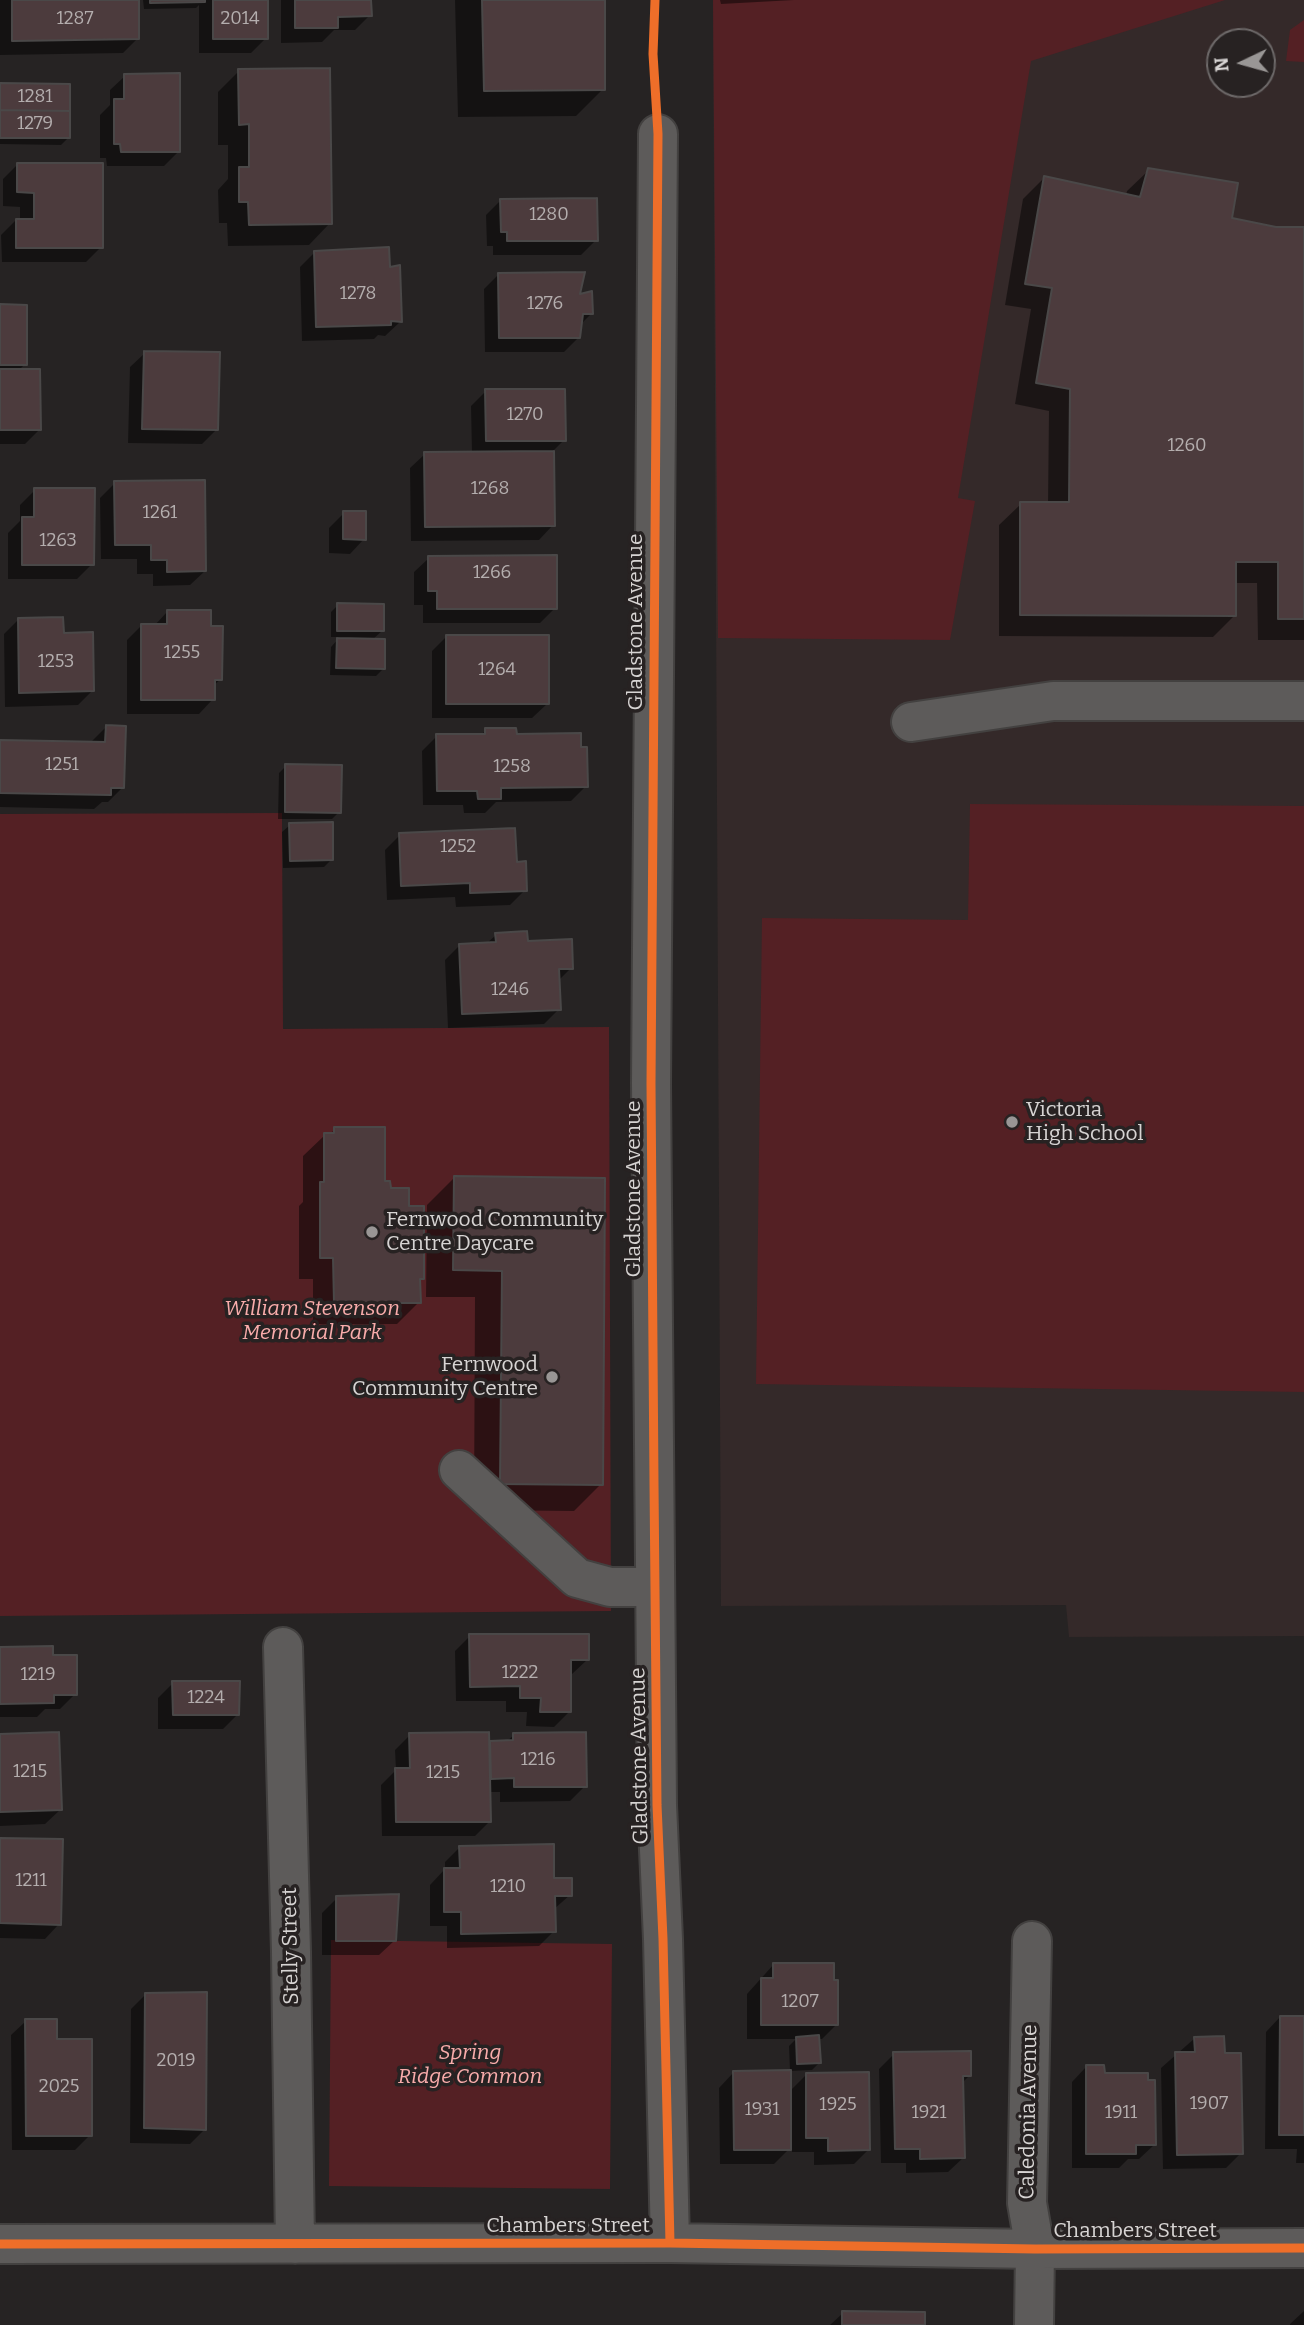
<!DOCTYPE html>
<html>
<head>
<meta charset="utf-8">
<style>
  body { margin:0 }
  #map { position:relative; width:1304px; height:2325px; overflow:hidden; background:#262323; font-family:Bitter,serif }
  canvas { display:block }
  .north { position:absolute; left:1206px; top:28px; width:70px; height:70px; box-sizing:border-box; background:#272222; border:2px solid #6d6969; border-radius:50%; rotate:265deg; font-size:19px; font-weight:700; line-height:28px; text-align:center; color:#d7d4d3 }
  .north::after { content:''; display:block; margin:auto; width:24px; height:32px; background:#999695; clip-path:polygon(50% 0,100% 100%,50% 72%,0 100%) }
</style>
</head>
<body>
<div id="map">
<canvas width="1304" height="2325"></canvas>
<div class="north">N</div>
</div>
<script>
const ctx = document.querySelector('canvas').getContext('2d');
ctx.lineJoin = 'round';
function fillPath(path, color) {
  ctx.fillStyle = color;
  ctx.fill(path, 'evenodd');
}
function toPath(rows) {
  const path = new Path2D();
  for (const r of rows) {
    path.moveTo(r[0], r[1]);
    for (let i = 2; i < r.length; i += 2) path.lineTo(r[i], r[i + 1]);
  }
  return path;
}
function strokePath(path, color, width, dash) {
  ctx.strokeStyle = color;
  ctx.lineWidth = width;
  ctx.lineCap = dash ? 'butt' : 'round';
  ctx.setLineDash(dash || []);
  ctx.stroke(path);
}
function drawText(font, color, halo, rows, align = 'center') {
  ctx.font = font + ' Bitter,serif';
  ctx.lineWidth = 7;
  ctx.setLineDash([]);
  ctx.textBaseline = 'middle';
  ctx.strokeStyle = halo;
  ctx.fillStyle = color;
  for (const [text, x, y, turn = 0] of rows) {
    ctx.save();
    ctx.translate(x, y);
    ctx.rotate((+turn || 0) * Math.PI / 180);
    ctx.textAlign = isNaN(turn) ? turn : align;
    if (halo) ctx.strokeText(text, 0, 0);
    ctx.fillText(text, 0, 0);
    ctx.restore();
  }
}
const built = toPath([
  [713,0,1304,0,1304,1636,1069,1637,1066,1605,721,1606],
  [1220,42,1262,42,1262,84,1220,84]
]);
const green = toPath([
  [713,0,1225,0,1031,61,958,498,975,501,950,640,718,638],
  [1304,20,1304,62,1286,61,1290,30],
  [970,804,1304,806,1304,1392,756,1384,762,918,968,920],
  [282,813,283,1029,609,1027,611,1611,0,1616,0,814],
  [331,1940,612,1944,610,2189,329,2186]
]);
const shadow = toPath([
  [0,0,137,0,138,38,123,53,0,55],
  [143,0,266,0,266,38,251,53,199,53,199,5,196,8,144,9],
  [281,0,370,0,370,15,355,30,334,30,322,42,281,43],
  [455,0,603,0,603,89,576,116,458,117],
  [720,0,794,0,721,4],
  [239,71,330,223,309,245,228,246,227,223,219,223,218,190,228,179,228,145,218,145,218,92],
  [125,76,179,151,164,166,107,166,106,158,100,158,100,115,110,105,110,90],
  [0,85,68,138,61,145,0,144],
  [18,164,101,247,86,262,2,262,1,235,16,220,20,220,20,207,3,206,3,179],
  [1149,170,1230,220,1276,229,1304,228,1304,640,1258,640,1257,583,1234,583,1235,615,1213,637,999,636,999,525,1021,504,1048,504,1049,411,1015,404,1031,309,1005,305,1023,199,1044,178,1126,196,1127,191],
  [501,200,596,240,581,255,493,255,493,246,487,246,486,215],
  [315,252,400,322,385,336,378,335,374,339,302,341,300,267],
  [499,274,577,297,591,314,580,325,579,337,564,352,485,352,484,289],
  [0,306,25,364,18,371,40,429,25,444,0,444],
  [145,353,217,429,202,444,128,443,130,367],
  [486,391,564,440,552,452,553,525,539,540,411,541,410,468,425,454,472,453,471,406],
  [115,483,205,571,190,585,153,586,153,574,137,574,137,559,101,559,100,498],
  [35,490,92,564,77,579,8,579,8,533,20,521,20,505],
  [344,513,364,539,350,554,329,553,329,528],
  [429,558,555,608,540,623,423,623,423,605,414,605,414,572],
  [338,605,382,631,372,640,383,669,376,676,330,675,331,647,340,637,331,637,331,612],
  [167,612,209,628,221,679,213,686,213,699,199,714,127,714,127,640,141,626,154,626],
  [18,620,62,635,93,690,78,705,5,707,4,634],
  [447,636,547,704,532,718,432,718,432,651],
  [106,727,122,788,108,802,102,802,94,809,0,807,0,741,91,742],
  [486,730,515,736,586,786,571,801,496,802,485,813,464,813,463,805,423,805,422,751,437,736,480,736],
  [286,766,339,812,332,819,278,819,279,773],
  [290,825,331,860,324,867,283,868,282,832],
  [400,835,515,864,525,890,510,905,456,907,455,897,387,900,385,850],
  [496,935,526,943,571,968,558,981,559,1009,544,1024,448,1028,445,960,460,945,486,944],
  [335,1129,407,1208,422,1279,418,1283,419,1302,397,1324,313,1324,313,1279,299,1279,299,1206,303,1202,303,1156,325,1135,329,1135],
  [454,1178,603,1179,601,1484,574,1511,474,1510,475,1297,426,1297,427,1205],
  [470,1636,587,1660,572,1674,569,1674,569,1712,554,1727,526,1726,527,1712,506,1712,506,1701,456,1701,455,1651],
  [0,1648,51,1657,75,1694,60,1709,45,1709,37,1717,0,1717],
  [173,1683,238,1714,223,1729,158,1729,158,1698],
  [410,1735,488,1743,506,1742,514,1735,585,1786,570,1801,500,1802,500,1792,489,1792,490,1821,475,1836,382,1836,381,1785,396,1770,395,1750],
  [0,1736,60,1810,45,1824,0,1826],
  [0,1839,59,1924,45,1939,0,1938],
  [460,1847,552,1880,570,1895,553,1910,554,1931,539,1946,447,1948,447,1926,430,1926,430,1885,445,1869,445,1862],
  [337,1898,394,1941,379,1955,322,1955,322,1913],
  [774,1964,836,2025,822,2039,818,2039,819,2063,812,2070,790,2071,789,2046,796,2039,747,2039,747,1994],
  [146,1994,205,2129,190,2144,130,2143,131,2009],
  [1280,2017,1304,2018,1304,2163,1296,2163,1297,2149,1265,2149,1266,2032],
  [26,2021,55,2041,90,2135,75,2150,12,2150,11,2035],
  [1195,2038,1223,2055,1241,2153,1226,2168,1163,2169,1161,2068],
  [894,2054,969,2076,962,2083,963,2158,948,2172,906,2173,906,2163,881,2163,879,2069],
  [1086,2067,1104,2075,1154,2145,1139,2159,1128,2159,1119,2168,1072,2168,1072,2082],
  [733,2073,789,2092,806,2075,868,2150,854,2164,814,2165,814,2152,792,2152,792,2146,774,2164,720,2164,719,2088],
  [1304,2311,1304,2325,1290,2325,1290,2324],
  [843,2313,923,2325,830,2325]
]);
const building = toPath([
  [12,0,139,0,139,39,12,41,12,0],
  [150,0,205,0,205,2,150,3,150,0],
  [213,0,268,0,268,39,213,39,213,0],
  [295,0,371,0,372,16,338,17,338,28,295,28,295,0],
  [482,0,605,0,605,90,484,91,482,0],
  [330,68,332,224,249,225,248,202,239,202,239,167,249,167,249,124,239,125,238,69,330,68],
  [180,73,180,152,121,152,120,144,114,144,114,99,124,99,124,74,180,73],
  [0,83,70,84,70,111,0,110,0,83],
  [0,110,70,111,70,138,0,138,0,110],
  [17,163,103,163,103,248,16,248,16,219,34,219,34,193,17,192,17,163],
  [1148,168,1238,183,1232,218,1276,227,1304,227,1304,619,1278,619,1278,562,1236,562,1236,616,1020,615,1020,502,1069,502,1070,389,1036,383,1052,288,1025,284,1044,176,1140,197,1148,168],
  [597,198,598,241,507,241,507,232,501,232,500,199,597,198],
  [389,247,390,267,400,265,402,322,391,321,391,325,316,327,314,251,389,247],
  [585,272,580,294,592,291,593,314,583,314,580,338,499,338,498,273,585,272],
  [0,304,27,305,27,365,0,365,0,304],
  [144,351,220,352,218,430,142,429,144,351],
  [0,369,40,369,41,430,0,430,0,369],
  [485,389,565,389,566,441,486,441,485,389],
  [554,451,555,526,425,527,424,452,554,451],
  [205,480,206,571,167,572,167,560,151,560,151,545,115,545,114,481,205,480],
  [34,488,95,488,94,565,22,565,22,517,34,517,34,488],
  [343,511,366,511,366,540,343,539,343,511],
  [557,555,557,609,437,609,437,591,428,591,428,556,557,555],
  [337,603,384,604,384,631,337,631,337,603],
  [167,610,211,610,211,626,223,626,222,680,215,680,215,700,141,700,141,624,167,624,167,610],
  [63,617,64,633,93,632,94,691,19,693,18,618,63,617],
  [446,635,549,635,549,704,446,704,446,635],
  [337,638,385,639,385,669,336,668,337,638],
  [106,725,126,726,124,788,111,788,111,795,0,793,0,740,105,742,106,725],
  [485,728,516,728,517,734,581,733,581,747,587,747,588,787,501,788,501,799,478,799,477,791,437,791,436,734,485,734,485,728],
  [285,764,342,765,341,813,285,812,285,764],
  [333,822,333,860,290,861,289,823,333,822],
  [515,828,517,862,526,861,527,891,470,893,470,883,401,886,399,833,515,828],
  [527,931,528,941,572,939,573,969,559,969,561,1010,462,1014,459,944,496,942,495,933,527,931],
  [334,1127,385,1127,385,1181,390,1181,391,1188,409,1188,409,1206,424,1206,424,1279,420,1279,421,1303,334,1303,333,1258,320,1258,320,1182,324,1182,324,1133,334,1133,334,1127],
  [454,1176,605,1178,603,1485,500,1484,502,1271,453,1270,454,1176],
  [469,1634,589,1634,589,1660,571,1660,571,1712,540,1712,541,1698,520,1698,520,1686,470,1687,469,1634],
  [53,1646,53,1655,77,1655,77,1695,54,1695,54,1703,0,1704,0,1647,53,1646],
  [172,1681,240,1681,239,1715,173,1715,172,1681],
  [59,1732,62,1810,0,1812,0,1734,59,1732],
  [489,1732,491,1822,396,1822,395,1768,410,1768,409,1733,489,1732],
  [586,1732,587,1787,514,1787,514,1778,491,1779,490,1741,513,1740,513,1733,586,1732],
  [0,1838,63,1839,61,1925,0,1923,0,1838],
  [554,1844,554,1878,572,1878,572,1896,555,1896,556,1932,461,1934,461,1912,444,1912,444,1868,460,1868,459,1846,554,1844],
  [399,1894,396,1941,336,1941,336,1896,399,1894],
  [773,1963,834,1963,834,1980,838,1980,838,2025,761,2025,761,1978,773,1978,773,1963],
  [207,1992,206,2130,144,2128,145,1993,207,1992],
  [1280,2016,1304,2016,1304,2135,1279,2135,1280,2016],
  [25,2019,57,2019,57,2039,92,2039,92,2136,26,2136,25,2019],
  [819,2035,821,2063,797,2064,796,2037,819,2035],
  [1224,2036,1225,2053,1241,2053,1243,2154,1177,2155,1175,2052,1195,2052,1194,2037,1224,2036],
  [971,2051,971,2076,963,2076,965,2158,920,2159,920,2149,895,2149,893,2052,971,2051],
  [1086,2065,1104,2065,1105,2073,1148,2073,1148,2080,1155,2080,1156,2145,1136,2145,1136,2154,1086,2154,1086,2065],
  [791,2070,791,2150,734,2150,733,2071,791,2070],
  [869,2072,870,2150,828,2151,828,2138,806,2138,806,2073,869,2072],
  [842,2311,925,2312,925,2325,842,2325,842,2311]
]);
const minor = toPath([
  [658,134,651,1083,657,1805,663,1939,670,2243],
  [911,722,1053,701,1304,701],
  [459,1470,577,1578,610,1587,655,1587],
  [283,1647,291,1952,295,2244],
  [1032,1941,1027,2203,1035,2249,1034,2325],
  [0,2244,670,2243,1035,2249,1304,2248]
]);
const cycleway = toPath([
  [655,0,653,54,658,134,651,1083,654,1484,657,1805,663,1939,670,2243],
  [0,2244,670,2243,1035,2249,1304,2248]
]);
const markers = [
  [1012,1122,7,"#999695"],
  [372,1232,7,"#999695"],
  [552,1377,7,"#999695"]
];
const numberNames = [
  ["1287",75,19],
  ["2014",240,19],
  ["1281",35,97],
  ["1279",35,124],
  ["1280",549,215],
  ["1278",358,294],
  ["1276",545,304],
  ["1270",525,415],
  ["1260",1187,446],
  ["1268",490,489],
  ["1261",160,513],
  ["1263",58,541],
  ["1266",492,573],
  ["1255",182,653],
  ["1253",56,662],
  ["1264",497,670],
  ["1251",62,765],
  ["1258",512,767],
  ["1252",458,847],
  ["1246",510,990],
  ["1222",520,1673],
  ["1219",38,1675],
  ["1224",206,1698],
  ["1216",538,1760],
  ["1215",30,1772],
  ["1215",443,1773],
  ["1211",31,1881],
  ["1210",508,1887],
  ["1207",800,2002],
  ["2019",176,2061],
  ["2025",59,2087],
  ["1907",1209,2104],
  ["1925",838,2105],
  ["1931",762,2110],
  ["1921",929,2113],
  ["1911",1121,2113]
];
const streetNames = [
  ["Gladstone Avenue",636,622,-90],
  ["Gladstone Avenue",634,1189,-90],
  ["Gladstone Avenue",640,1756,-91],
  ["Stelly Street",291,1946,-91],
  ["Caledonia Avenue",1029,2112,-89],
  ["Chambers Street",568,2226],
  ["Chambers Street",1135,2231]
];
const poiNames = [
  ["Victoria",1026,1110],
  ["High School",1026,1134],
  ["Fernwood Community",386,1220],
  ["Centre Daycare",386,1244],
  ["Fernwood",538,1365,"right"],
  ["Community Centre",538,1389,"right"]
];
const parkNames = [
  ["William Stevenson",312,1309],
  ["Memorial Park",312,1333],
  ["Spring",470,2053],
  ["Ridge Common",470,2077]
];
fillPath(built, '#342929');
fillPath(green, '#542024');
fillPath(shadow, '#0007');
fillPath(building, '#4c3b3d');
strokePath(building, '#4a4848', 2);
strokePath(minor, '#434140', 42);
strokePath(minor, '#5d5b5a', 38);
strokePath(cycleway, '#ee6e29', 9);
for (const [x, y, r, color] of markers) {
  const dot = new Path2D();
  dot.arc(x, y, r, 0, 2 * Math.PI);
  ctx.fillStyle = color;
  ctx.fill(dot);
  strokePath(dot, '#272222', 2.5);
}
drawText('18px', '#b4aeae', null, numberNames);
drawText('21px', '#d7d4d3', '#272222', streetNames);
drawText('21px', '#d7d4d3', '#272222', poiNames, 'left');
drawText('italic 21px', '#f9acab', '#272222', parkNames);
</script>
</body>
</html>
